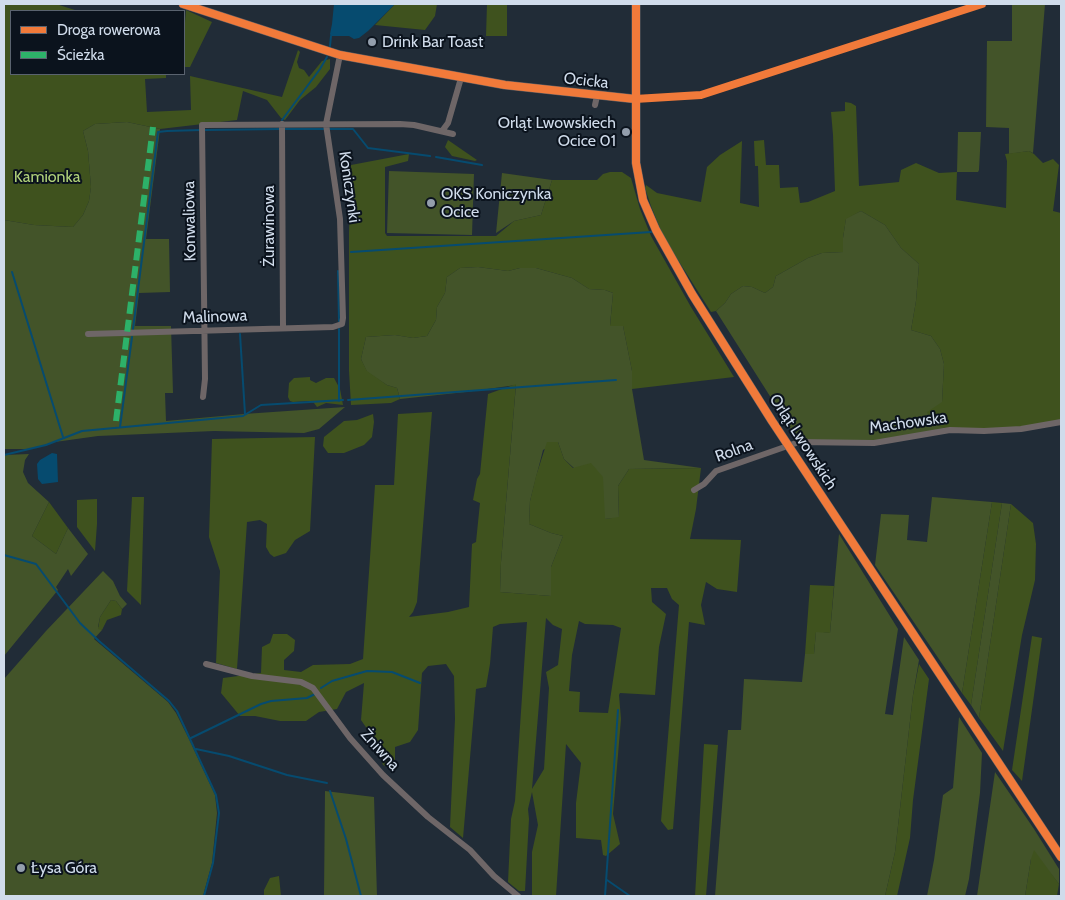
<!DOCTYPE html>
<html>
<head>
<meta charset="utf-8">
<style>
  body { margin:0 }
  #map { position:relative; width:1065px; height:900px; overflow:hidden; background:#212c37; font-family:Cabin,sans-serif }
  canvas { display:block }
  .frame { position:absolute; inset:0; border:5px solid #d0dceb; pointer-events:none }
  .legend { position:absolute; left:10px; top:10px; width:175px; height:65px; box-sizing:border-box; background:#0b131d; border:1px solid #5a636f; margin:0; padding:6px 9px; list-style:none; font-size:15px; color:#d0dceb }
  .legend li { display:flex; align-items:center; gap:10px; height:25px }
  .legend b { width:25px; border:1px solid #5a636f }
</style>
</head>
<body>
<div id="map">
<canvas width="1065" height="900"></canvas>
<div class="frame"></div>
<ul class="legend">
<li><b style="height:6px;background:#f17a3a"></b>Droga rowerowa</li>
<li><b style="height:6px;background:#2db169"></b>Ścieżka</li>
</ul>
</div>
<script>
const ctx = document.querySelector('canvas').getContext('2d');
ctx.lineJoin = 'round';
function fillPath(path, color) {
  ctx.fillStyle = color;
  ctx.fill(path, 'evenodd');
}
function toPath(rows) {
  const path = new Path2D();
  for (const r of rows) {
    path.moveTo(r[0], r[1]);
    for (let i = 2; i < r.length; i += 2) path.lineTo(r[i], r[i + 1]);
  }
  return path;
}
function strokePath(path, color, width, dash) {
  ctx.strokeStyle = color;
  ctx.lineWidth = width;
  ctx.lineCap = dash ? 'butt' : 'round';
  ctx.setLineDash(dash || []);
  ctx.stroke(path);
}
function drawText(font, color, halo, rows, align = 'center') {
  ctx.font = font + ' Cabin,sans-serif';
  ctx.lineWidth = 4;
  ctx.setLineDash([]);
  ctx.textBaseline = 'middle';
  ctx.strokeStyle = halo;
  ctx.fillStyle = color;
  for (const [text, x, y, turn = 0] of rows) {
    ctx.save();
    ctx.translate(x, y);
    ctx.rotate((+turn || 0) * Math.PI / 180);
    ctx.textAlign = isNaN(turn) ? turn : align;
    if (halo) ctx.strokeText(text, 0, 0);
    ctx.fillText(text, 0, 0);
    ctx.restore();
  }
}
const green = toPath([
  [1012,4,1045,4,1033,153,1029,151,1009,154,1009,128,986,127,987,41,1012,41],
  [127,122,160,129,146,239,169,239,170,292,139,293,135,326,171,326,173,393,165,393,166,421,244,414,345,407,319,429,304,433,214,431,98,436,55,442,31,449,4,449,4,220,34,225,73,227,83,215,89,201,91,187,88,151,83,131,95,124],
  [958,132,981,132,979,170,978,172,957,172],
  [389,171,474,174,472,235,387,233],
  [502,173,552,180,541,215,514,221,496,233],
  [861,211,885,225,901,248,919,264,916,301,911,330,931,336,940,349,944,364,942,402,950,430,874,443,799,442,716,311,725,303,731,294,743,286,752,287,765,293,773,287,776,276,808,258,822,253,843,252,843,238,846,218],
  [478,267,508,271,520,268,536,268,572,278,589,289,605,290,613,293,610,325,623,326,632,371,632,389,644,460,701,468,629,469,618,486,619,518,604,519,574,468,564,459,558,442,543,450,530,501,529,524,551,533,563,536,551,567,551,596,500,592,501,562,516,385,466,392,400,399,397,388,387,385,367,372,361,359,366,337,395,335,413,338,427,336,436,320,437,307,445,293,447,277,460,268],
  [29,454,25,460,23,472,28,483,49,502,32,536,56,554,68,528,88,554,71,576,68,569,56,587,58,590,4,656,4,455],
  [932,497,992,502,962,693,875,565,881,514,909,515,907,540,927,542],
  [1002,503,1011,504,979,718,971,705],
  [839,534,898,629,885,714,893,715,904,637,919,660,913,695,895,852,885,896,715,896,728,730,741,730,744,679,802,682,805,654,814,654,816,631,830,633],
  [103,571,113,581,120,596,127,604,122,609,116,601,111,600,100,617,98,627,102,630,94,639,168,702,176,713,189,739,215,795,217,813,212,863,203,896,4,896,4,679,46,631],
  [959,717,982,753,980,793,969,879,965,896,927,896,934,860,943,795,953,788],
  [995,772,1034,829,1059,869,1059,884,1051,874,1031,859,1025,896,977,896],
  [325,791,374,797,377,896,324,896]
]);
const forest = toPath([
  [4,4,56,4,78,11,11,11,11,74,166,74,166,78,145,79,147,112,191,110,190,76,282,97,298,50,300,52,297,62,299,68,304,70,309,77,322,61,330,59,330,69,316,87,300,100,285,120,281,118,267,100,243,91,237,120,160,129,127,122,95,124,83,131,88,151,91,187,89,201,83,215,73,227,34,225,4,220],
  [395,4,437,4,435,16,425,30,375,25],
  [487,4,507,4,507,36,486,36],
  [186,10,212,22,190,67,184,67,184,35],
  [845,102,851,103,856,106,859,186,899,182,901,170,916,163,939,173,957,172,956,200,1006,208,1007,161,1005,154,1029,151,1034,154,1043,163,1053,159,1059,165,1053,211,1061,213,1061,422,1021,429,950,430,933,424,927,412,942,402,944,364,940,349,931,336,911,330,916,301,919,264,901,248,885,225,861,211,846,219,843,238,843,252,822,253,808,258,776,276,773,287,765,293,752,287,743,286,731,294,725,303,716,311,711,312,664,238,651,206,645,188,646,185,657,193,701,202,707,167,720,155,742,141,740,203,759,207,758,166,755,166,754,141,764,140,766,165,779,165,780,188,798,187,800,203,808,202,835,191,833,135,831,112,845,111],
  [448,140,477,160,475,161,452,156,445,147],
  [409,154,408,161,385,167,385,233,387,236,496,236,514,221,541,215,552,180,597,180,603,174,610,172,622,172,631,178,640,209,651,236,691,307,734,377,632,389,632,371,623,326,610,326,613,293,605,290,589,289,572,278,536,268,520,268,508,271,478,267,460,268,447,277,445,293,437,307,436,320,427,336,413,338,395,335,366,337,361,359,367,371,387,385,397,388,400,399,391,403,351,405,349,371,349,232,351,165],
  [310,377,310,380,316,383,326,378,334,378,340,389,343,405,326,403,317,407,314,403,308,401,293,402,290,401,288,397,289,383,294,378],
  [516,384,501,562,500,592,551,596,551,567,563,536,551,533,529,524,530,501,536,476,547,442,558,442,564,459,573,468,591,463,603,477,605,519,619,517,618,486,629,469,701,468,696,509,690,539,741,540,737,592,717,589,706,582,701,605,705,625,689,622,673,829,668,830,661,821,679,605,672,599,667,588,651,588,652,602,666,614,659,647,655,695,620,693,619,695,621,719,613,814,620,844,606,856,603,855,601,840,576,838,576,803,581,763,566,744,556,896,532,896,532,852,538,825,532,792,528,809,529,819,525,891,519,891,508,882,511,819,515,801,527,622,500,624,493,627,490,664,486,687,476,689,463,838,450,827,455,719,454,676,446,664,428,666,422,673,418,730,410,742,395,747,395,770,383,765,374,739,361,720,364,683,346,692,337,709,319,712,306,721,280,721,255,716,240,716,221,693,223,678,261,673,262,647,270,643,273,634,287,634,295,640,294,651,284,660,284,670,301,672,313,665,350,664,363,659,375,485,394,485,398,414,432,412,417,602,413,612,409,617,448,612,469,607,472,544,476,542,480,503,473,500,477,479,480,474,488,394],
  [546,618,553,625,562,629,558,665,546,672,549,688,544,769,532,789],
  [579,621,585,624,613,625,621,628,608,713,579,712,580,692,569,691,572,655],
  [373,414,374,422,372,437,364,445,344,453,328,453,323,446,324,437,344,421,357,420],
  [315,437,310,531,295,540,286,553,274,557,270,554,266,547,267,524,260,520,247,522,237,669,216,663,220,571,209,537,212,439],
  [132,497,144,497,141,605,127,591],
  [97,499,97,524,95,551,77,527,77,500],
  [49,502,68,528,56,554,32,536],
  [992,502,1002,503,971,705,962,693],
  [1011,504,1033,523,1036,544,1035,580,1022,635,1003,751,979,718],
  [810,585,834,586,830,633,816,632,814,654,805,654],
  [111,600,116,601,122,609,121,615,107,620,102,630,98,629,100,617],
  [1032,636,1042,638,1022,781,1012,770],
  [919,664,929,679,913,800,910,838,897,896,885,896,895,852,913,695],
  [704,744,718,745,706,896,695,896],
  [1034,850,1059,884,1057,896,1025,896,1031,859],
  [279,876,281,896,264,896,264,890,270,878]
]);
const water = toPath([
  [334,4,395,4,368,31,359,38,354,39,349,36,331,36,330,34,332,24],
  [52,453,57,454,58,482,42,484,38,479,37,464,40,460]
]);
const stream = toPath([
  [330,46,331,36],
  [282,120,320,69,327,57],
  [285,129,324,129],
  [329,129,353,129,368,148,430,156],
  [205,130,280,129],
  [436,157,482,165],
  [351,252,651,232],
  [338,271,339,321],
  [12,272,63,437],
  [133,329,158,132,167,131,201,130],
  [339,329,339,401],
  [240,334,245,414],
  [348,400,616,380],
  [120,427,132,337],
  [4,455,46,445,82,431,243,416,261,405,343,400],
  [4,555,36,564,80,623,99,641,169,701,177,711,216,795,219,813,213,863,204,896],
  [321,688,332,681,367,671,392,672,420,683],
  [191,738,261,704,271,701,307,698,315,694],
  [196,749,229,756,287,775,327,783],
  [330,791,346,839,361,896],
  [607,880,630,896],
  [605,896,618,710]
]);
const street = toPath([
  [635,99,701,95,982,4],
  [595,105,597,96],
  [282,124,283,328],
  [442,131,448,123,461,78],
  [88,334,333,327,342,324,343,318,340,219,326,124,340,55],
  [203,397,205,379,202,125,400,124,414,125,453,134],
  [694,490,704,484,716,471,799,442,874,443,950,430,984,431,1021,429,1061,422],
  [206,664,252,676,301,682,313,688,350,738,383,775,428,817,470,850,494,876,518,896]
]);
const secondary = toPath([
  [183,4,340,55,505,85,635,99],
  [636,4,636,163,643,200,656,230,692,294,772,421,1061,857]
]);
const quiet = toPath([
  [116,421,153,127]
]);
const cycleway = toPath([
  [183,4,340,55,505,85,635,99,701,95,982,4],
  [636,4,636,163,643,200,656,230,692,294,772,421,1061,857]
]);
const markers = [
  [372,42,5,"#939eac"],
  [626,132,5,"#939eac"],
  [431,203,5,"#939eac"],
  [21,868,5,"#939eac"]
];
const poiNames = [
  ["Drink Bar Toast",382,42],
  ["Orląt Lwowskiech",616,123,"right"],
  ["Ocice 01",616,141,"right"],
  ["OKS Koniczynka",441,194],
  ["Ocice",441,212],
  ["Łysa Góra",31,868]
];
const streetNames = [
  ["Ocicka",586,81,6],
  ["Koniczynki",349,187,82],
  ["Konwaliowa",190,221,-91],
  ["Żurawinowa",269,226,-90],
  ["Malinowa",215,317,-2],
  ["Machowska",908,423,-8],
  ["Orląt Lwowskich",803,442,57],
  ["Rolna",734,451,-20],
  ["Żniwna",380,750,48]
];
const parkNames = [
  ["Kamionka",47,177]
];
fillPath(green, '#435429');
fillPath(forest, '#3f521e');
fillPath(water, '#064b6f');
strokePath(stream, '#064b6f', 2);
strokePath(street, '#6e6667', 6);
strokePath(secondary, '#635f62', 9);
strokePath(quiet, '#2db169', 6, [12, 6]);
strokePath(cycleway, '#f17a3a', 8);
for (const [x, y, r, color] of markers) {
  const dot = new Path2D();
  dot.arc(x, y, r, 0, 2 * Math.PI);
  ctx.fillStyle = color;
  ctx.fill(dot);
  strokePath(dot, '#0b131d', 2);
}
drawText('16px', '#d0dceb', '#0b131d', poiNames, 'left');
drawText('16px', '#d0dceb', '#0b131d', streetNames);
drawText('16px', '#b1d27a', '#0b131d', parkNames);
</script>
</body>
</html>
